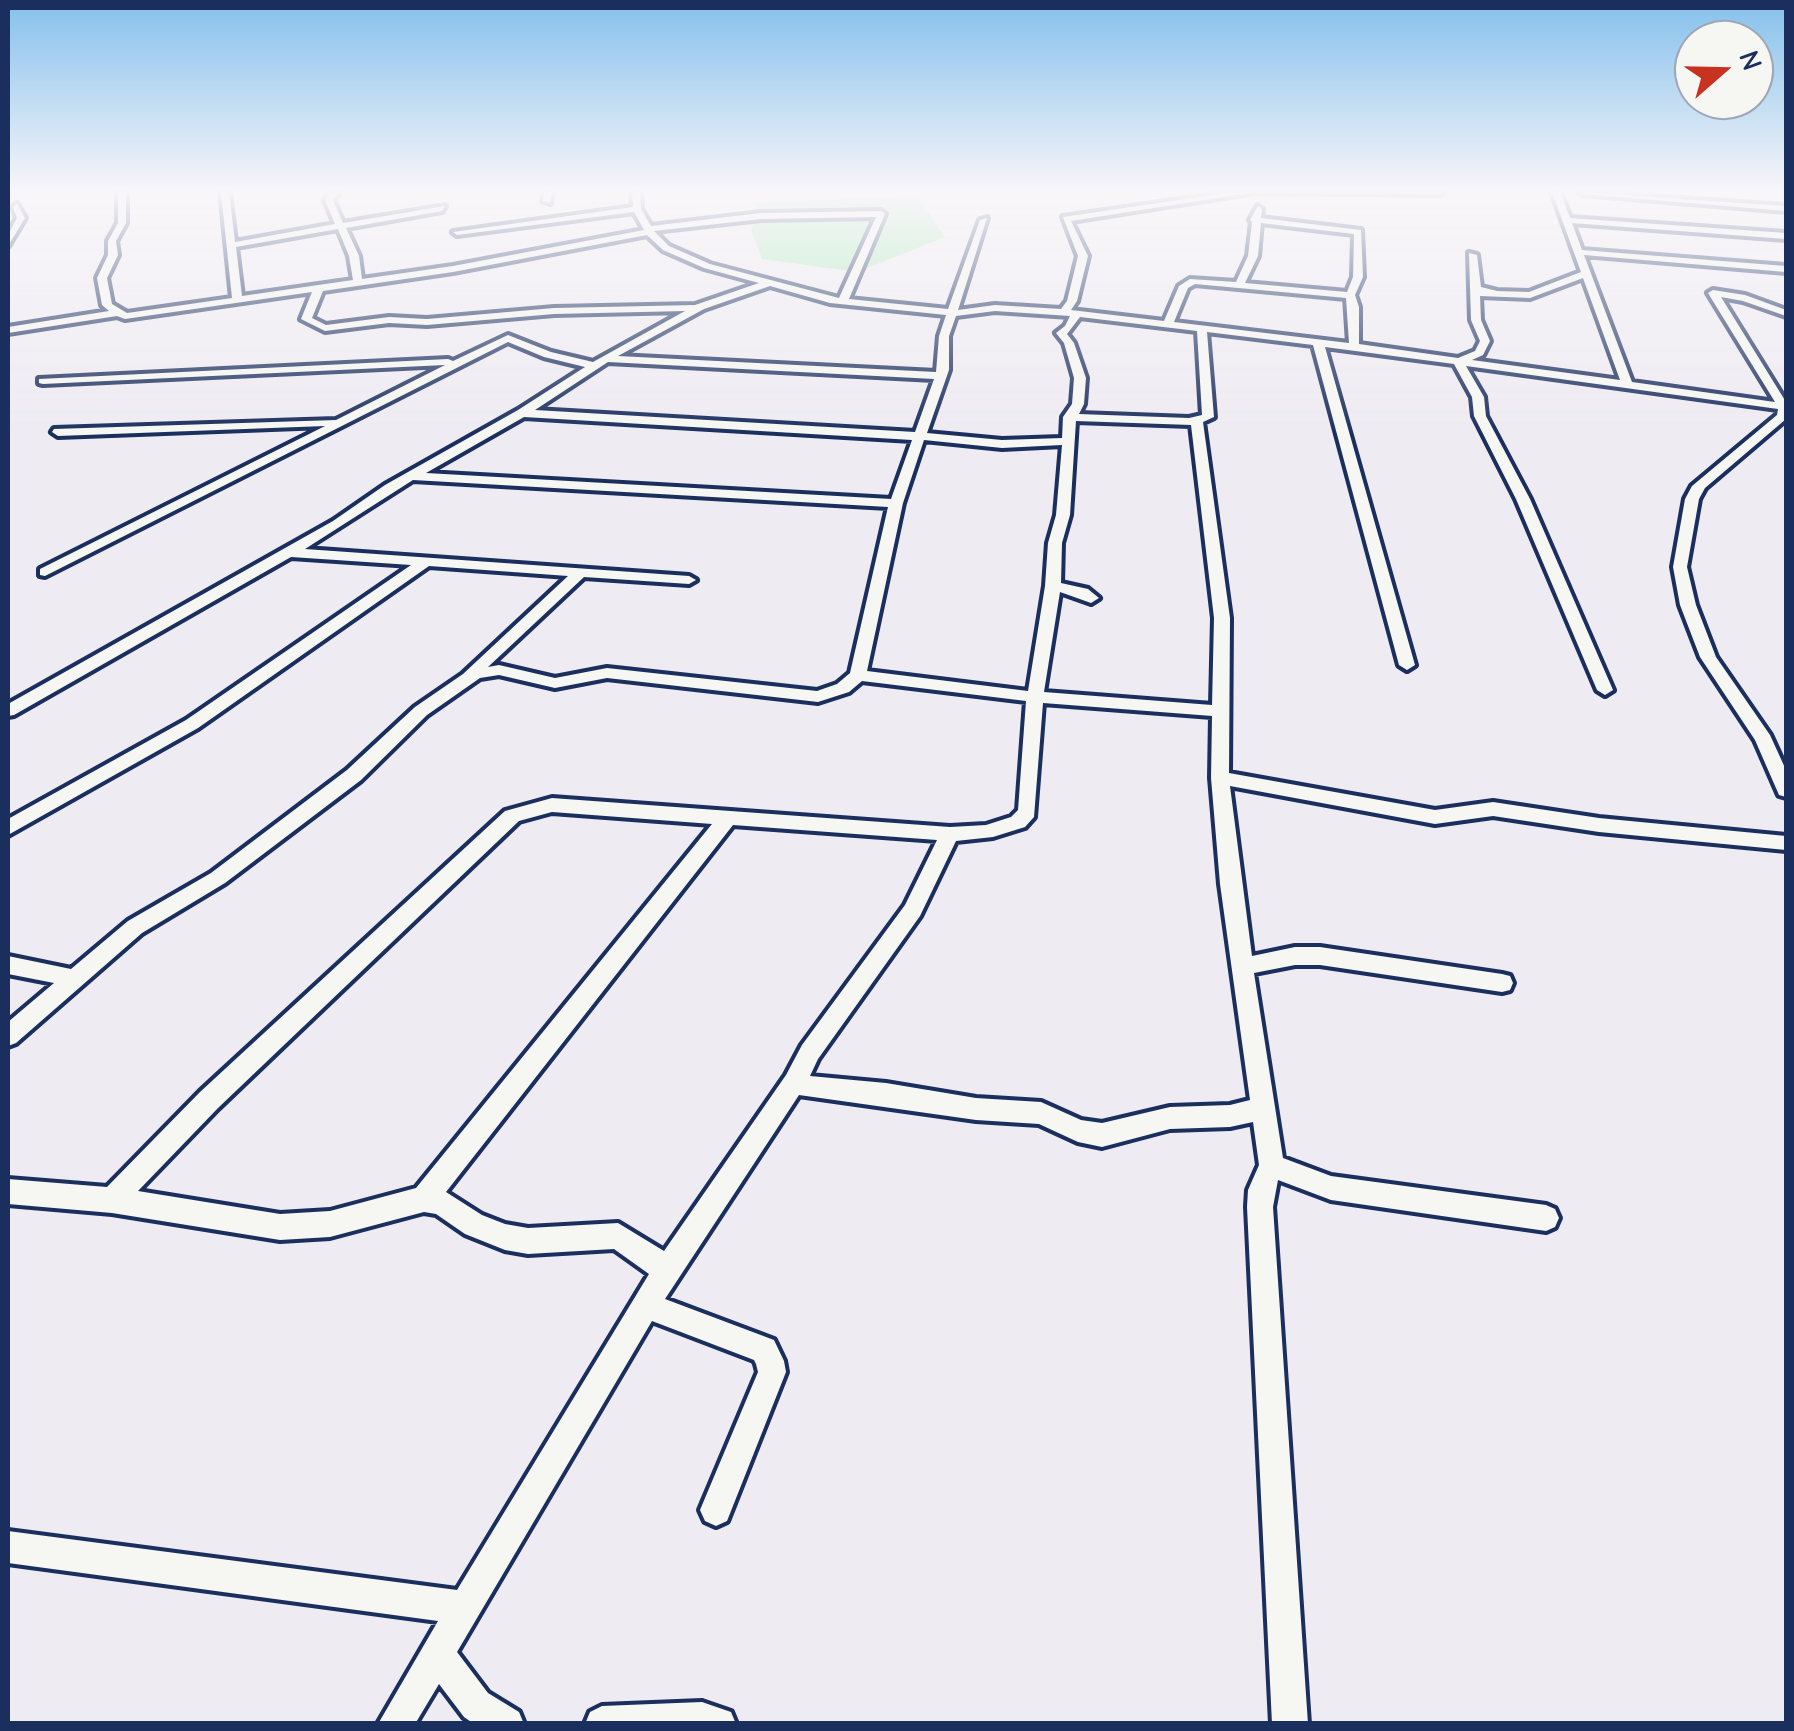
<!DOCTYPE html>
<html>
<head>
<meta charset="utf-8">
<style>
  body { margin:0 }
  #map { position:relative; width:1794px; height:1731px; overflow:hidden; background:#efebf2; font-family:"Comic Neue",sans-serif }
  canvas { display:block }
  .frame { position:absolute; inset:0; border:10px solid #1b2f5e; pointer-events:none }
  .north { position:absolute; left:1674px; top:20px; width:100px; height:100px; box-sizing:border-box; background:#f6f6f2; border:2px solid #9ea6b7; border-radius:50%; rotate:70deg; font-size:28px; font-weight:700; line-height:40px; text-align:center; color:#1b2f5e }
  .north::after { content:''; display:block; margin:auto; width:35px; height:45px; background:#c8321e; clip-path:polygon(50% 0,100% 100%,50% 72%,0 100%) }
</style>
</head>
<body>
<div id="map">
<canvas width="1794" height="1731"></canvas>
<div class="frame"></div>
<div class="north">N</div>
</div>
<script>
const ctx = document.querySelector('canvas').getContext('2d');
ctx.lineJoin = 'round';
function fillPath(path, color) {
  ctx.fillStyle = color;
  ctx.fill(path, 'evenodd');
}
function toPath(rows) {
  const path = new Path2D();
  for (const r of rows) {
    path.moveTo(r[0], r[1]);
    for (let i = 2; i < r.length; i += 2) path.lineTo(r[i], r[i + 1]);
  }
  return path;
}
function strokePath(path, color, width, dash) {
  ctx.strokeStyle = color;
  ctx.lineWidth = width;
  ctx.lineCap = dash ? 'butt' : 'round';
  ctx.setLineDash(dash || []);
  ctx.stroke(path);
}
const green = toPath([
  [917,196,945,237,857,272,762,259,751,230,756,218,756,203]
]);
const minor = toPath([
  [118,192,126,192,126,223,116,241,118,255,107,278,112,304,127,313,232,298,221,192,229,192,235,242,335,224,325,200,331,192,339,192,333,200,343,223,445,206,442,211,346,228,359,256,362,279,453,266,644,230,634,212,457,235,453,232,633,207,632,192,640,192,641,209,651,226,761,213,881,211,885,214,849,299,948,309,980,220,987,218,958,310,995,305,1061,309,1067,301,1078,256,1063,217,1233,192,1255,192,1071,221,1088,256,1077,301,1071,310,1164,321,1179,286,1190,279,1236,282,1248,256,1252,222,1250,220,1258,206,1262,209,1261,218,1361,230,1363,277,1355,295,1359,307,1359,344,1458,358,1475,351,1480,341,1471,320,1469,253,1477,255,1481,287,1497,291,1529,292,1581,272,1552,192,1560,192,1570,218,1786,233,1786,239,1572,223,1582,250,1786,266,1786,272,1584,255,1632,382,1775,402,1708,293,1713,290,1745,295,1786,310,1786,316,1743,301,1721,297,1786,402,1786,419,1705,488,1699,499,1687,567,1696,605,1716,657,1770,735,1786,770,1786,797,1779,795,1755,740,1700,657,1680,605,1673,567,1685,499,1692,486,1777,415,1778,409,1466,366,1484,397,1486,416,1530,499,1613,690,1605,695,1597,690,1516,499,1474,416,1472,397,1454,364,1325,347,1415,665,1407,670,1399,665,1313,345,1207,332,1214,417,1203,422,1230,618,1229,773,1435,810,1493,802,1599,818,1786,836,1786,850,1599,832,1493,816,1435,824,1230,786,1252,956,1295,947,1320,947,1502,974,1510,976,1513,983,1510,990,1502,992,1320,965,1295,965,1254,973,1283,1158,1331,1176,1546,1205,1555,1209,1559,1218,1555,1227,1546,1231,1331,1200,1278,1180,1273,1207,1308,1724,1272,1724,1247,1207,1248,1190,1259,1165,1253,1122,1230,1127,1170,1129,1102,1147,1078,1142,1039,1124,976,1120,799,1095,665,1299,774,1340,784,1361,786,1372,727,1521,716,1526,705,1521,700,1510,758,1372,756,1364,754,1360,652,1321,457,1652,488,1693,519,1712,524,1724,474,1724,464,1717,439,1684,415,1724,378,1724,438,1621,8,1563,8,1531,457,1590,649,1274,614,1249,528,1254,505,1250,465,1234,436,1214,424,1212,330,1237,280,1240,112,1213,8,1204,8,1179,107,1187,200,1092,505,811,552,798,950,827,986,825,1011,817,1018,810,1026,701,862,681,849,692,818,702,607,678,555,688,499,675,480,678,427,715,361,780,225,883,142,933,16,1043,8,1046,8,1022,54,983,8,974,8,956,71,969,128,921,211,873,347,770,415,707,463,674,568,576,429,566,198,728,8,835,8,819,186,720,411,565,291,557,14,715,8,716,8,704,333,521,385,485,518,410,585,367,544,357,508,342,45,576,40,575,40,569,325,426,58,436,52,432,54,429,336,420,445,365,43,384,39,383,39,379,448,359,453,361,508,335,551,352,593,362,685,311,554,314,427,325,389,323,325,331,301,319,312,292,125,319,117,316,8,333,8,327,109,311,102,305,97,278,108,255,108,241,118,223,118,192],
  [876,217,839,298,710,264,669,246,654,231,761,219,876,217],
  [1261,223,1354,234,1353,277,1347,292,1245,283,1258,256,1261,223],
  [338,229,349,256,353,280,242,296,236,247,338,229],
  [647,235,663,250,704,268,759,283,695,305,554,308,427,319,389,317,326,325,312,318,323,291,453,272,647,235],
  [1583,278,1620,380,1472,360,1483,355,1490,341,1481,320,1480,296,1530,298,1583,278],
  [1195,284,1346,298,1349,343,1174,322,1188,288,1195,284],
  [770,286,830,303,946,315,939,336,936,372,618,356,704,309,770,286],
  [995,311,1070,316,1065,326,1056,333,1064,343,1074,378,1072,404,1063,417,1062,438,1002,440,927,433,949,370,949,336,956,316,995,311],
  [1080,317,1197,331,1202,415,1189,418,1079,414,1084,404,1086,378,1074,343,1067,334,1080,317],
  [608,362,934,379,915,432,535,410,608,362],
  [524,417,912,440,891,499,426,473,524,417],
  [1076,421,1191,425,1214,618,1212,705,1044,692,1060,592,1091,603,1099,598,1088,589,1061,583,1062,543,1070,515,1076,421],
  [924,440,1002,448,1062,445,1056,515,1048,543,1045,586,1028,691,867,671,903,503,924,440],
  [413,480,888,507,850,673,837,684,817,691,607,668,555,678,499,665,488,667,584,577,689,584,696,580,689,576,305,549,413,480],
  [1043,703,1212,716,1211,778,1220,884,1250,1100,1230,1105,1170,1107,1102,1123,1081,1120,1041,1102,976,1098,886,1083,810,1076,818,1059,920,916,956,841,993,837,1025,827,1034,817,1043,703],
  [552,812,712,824,416,1188,330,1211,280,1214,138,1191,218,1108,519,821,552,812],
  [733,825,937,840,905,905,802,1045,786,1075,664,1251,618,1223,528,1228,505,1224,482,1215,446,1192,733,825],
  [544,192,552,192,550,203,543,201,544,192],
  [1259,192,1444,192,1440,194,1259,192],
  [1579,192,1786,206,1786,211,1583,194,1579,192],
  [17,204,25,218,8,246,8,235,17,218,13,207,17,204],
  [702,1702,731,1712,736,1724,585,1724,590,1712,602,1706,702,1702]
]);
fillPath(green, '#a7ebb5');
strokePath(minor, '#1b2f5e', 8);
fillPath(minor, '#f6f6f2');
const sky = ctx.createLinearGradient(0, 0, 0, 434);
sky.addColorStop(0, '#85c0ec');
sky.addColorStop(0.44, '#f8f6f9');
sky.addColorStop(1, '#f8f6f900');
ctx.fillStyle = sky;
ctx.fillRect(0, 0, 1794, 434);
</script>
</body>
</html>
